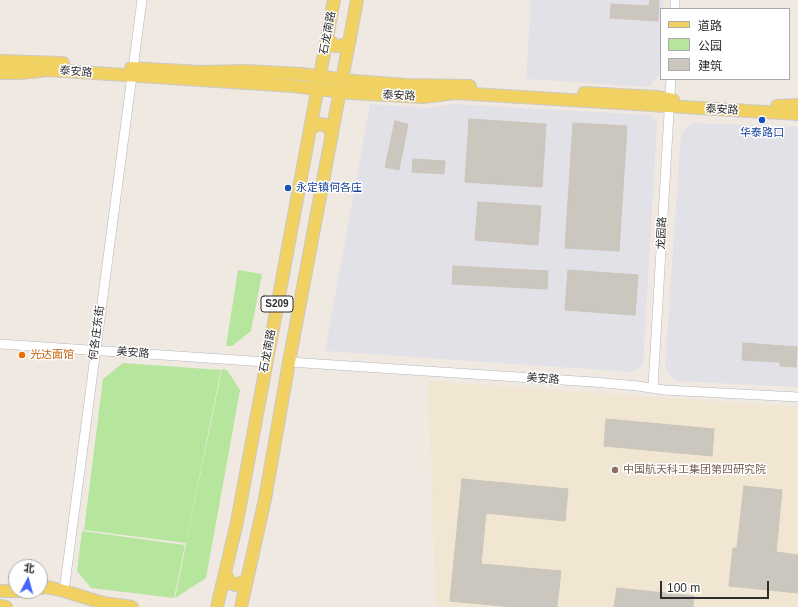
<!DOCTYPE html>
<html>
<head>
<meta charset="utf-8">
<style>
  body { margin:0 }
  #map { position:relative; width:798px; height:607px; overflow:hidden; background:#efe9e1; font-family:Arial,"Noto Sans SC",sans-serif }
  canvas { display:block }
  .legend { position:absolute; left:660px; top:8px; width:130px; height:72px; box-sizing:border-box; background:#fff; border:1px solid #ababab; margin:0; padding:5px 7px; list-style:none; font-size:12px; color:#2e2e2e }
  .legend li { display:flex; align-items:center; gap:8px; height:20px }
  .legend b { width:20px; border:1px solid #ababab }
  .north { position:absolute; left:8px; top:559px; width:40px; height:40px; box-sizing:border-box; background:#fff; border:1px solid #ababab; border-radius:50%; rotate:6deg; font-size:11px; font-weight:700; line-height:16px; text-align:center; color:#2e2e2e }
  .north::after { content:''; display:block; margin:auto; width:14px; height:18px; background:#4264fb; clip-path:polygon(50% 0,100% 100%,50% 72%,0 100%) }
  .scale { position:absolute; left:660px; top:581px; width:109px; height:18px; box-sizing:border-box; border:2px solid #2e2e2e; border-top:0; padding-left:5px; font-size:12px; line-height:14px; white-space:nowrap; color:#2e2e2e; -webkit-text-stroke:3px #fff; paint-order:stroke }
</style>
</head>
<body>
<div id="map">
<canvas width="798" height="607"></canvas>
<ul class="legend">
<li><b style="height:5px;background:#f2d163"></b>道路</li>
<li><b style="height:11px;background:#b6e59e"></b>公园</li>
<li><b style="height:11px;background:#cbc7bf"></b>建筑</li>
</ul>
<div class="north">北</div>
<div class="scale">100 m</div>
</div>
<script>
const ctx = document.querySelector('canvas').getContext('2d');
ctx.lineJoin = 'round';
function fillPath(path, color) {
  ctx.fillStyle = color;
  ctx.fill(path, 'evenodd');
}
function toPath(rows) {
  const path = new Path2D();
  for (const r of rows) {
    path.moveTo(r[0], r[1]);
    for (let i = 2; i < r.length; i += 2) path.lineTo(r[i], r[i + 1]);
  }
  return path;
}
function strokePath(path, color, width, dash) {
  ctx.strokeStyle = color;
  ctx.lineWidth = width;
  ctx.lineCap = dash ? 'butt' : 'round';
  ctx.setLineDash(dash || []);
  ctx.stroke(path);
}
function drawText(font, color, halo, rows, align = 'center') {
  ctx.font = font + ' Arial,"Noto Sans SC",sans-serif';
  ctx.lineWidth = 3;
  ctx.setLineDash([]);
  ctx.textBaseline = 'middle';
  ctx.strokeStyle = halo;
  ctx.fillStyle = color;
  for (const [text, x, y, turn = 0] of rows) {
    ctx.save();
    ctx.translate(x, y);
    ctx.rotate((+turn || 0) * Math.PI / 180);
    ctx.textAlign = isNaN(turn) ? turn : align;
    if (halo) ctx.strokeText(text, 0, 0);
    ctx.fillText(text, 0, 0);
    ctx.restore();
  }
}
const industrial = toPath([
  [531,0,664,0,663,9,661,9,661,44,659,76,648,87,526,79],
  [370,104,428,108,453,104,650,115,657,123,643,365,632,372,325,351],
  [694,123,798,127,798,387,675,381,665,369,681,133]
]);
const education = toPath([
  [428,381,798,407,798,607,436,607]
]);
const green = toPath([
  [238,270,262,274,251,331,232,346,226,346],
  [123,363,221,370,186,543,84,530,103,379],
  [222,369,227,370,240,390,206,578,175,598],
  [82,531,185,545,174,598,91,588,77,571]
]);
const building = toPath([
  [650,0,659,0,658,21,610,18,611,4,649,6,650,0],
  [469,119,546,124,542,187,465,182,469,119],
  [395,121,408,124,399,170,385,167,395,121],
  [573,123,627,126,619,251,565,248,573,123],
  [413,159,445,161,444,174,412,172,413,159],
  [478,202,541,206,538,245,475,240,478,202],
  [453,266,548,271,547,289,452,284,453,266],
  [568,270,638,275,635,315,565,310,568,270],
  [743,343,797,347,796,367,780,366,780,362,742,360,743,343],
  [606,419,714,429,712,456,604,446,606,419],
  [462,479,568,489,565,521,486,513,481,564,561,571,557,607,513,607,450,601,462,479],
  [744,486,782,490,776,552,798,555,798,593,729,586,733,548,737,548,744,486],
  [617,588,694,596,693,607,614,607,617,588]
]);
const minor = toPath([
  [675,9,675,0],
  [133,68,142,0],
  [0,344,266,362],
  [289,362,593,382,638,386,664,390,798,397],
  [653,387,671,79],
  [64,591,132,76]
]);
const major = toPath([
  [327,38,335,46,340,46,346,44,350,40],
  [0,61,63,63],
  [131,68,201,72,245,71,301,74,354,81,405,85,470,86],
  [0,73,21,73,48,70,293,86,351,93,423,97,456,93,798,114],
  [584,93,657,97,673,100],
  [777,106,798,105],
  [310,129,319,124,325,125,329,129,332,134],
  [225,574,232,584,236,585,247,580],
  [40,588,47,587,64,591,103,603,132,607],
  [0,591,24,591],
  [0,606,6,607],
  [217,607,237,522,334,0],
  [241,607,265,499,289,362,357,0]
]);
const markers = [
  [762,120,4,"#1a4fb4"],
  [288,188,4,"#1a4fb4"],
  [22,355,4,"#e8710a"],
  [615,470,4,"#8d6e63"]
];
const shields = [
  [277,304,32]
];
const shieldNames = [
  ["S209",277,304]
];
const streetNames = [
  ["石龙南路",328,33,-79],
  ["泰安路",76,72,4],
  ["泰安路",399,96,3],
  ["泰安路",722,110,3],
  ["龙园路",662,233,-87],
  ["何各庄东街",97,333,-82],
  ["石龙南路",268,351,-79],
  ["美安路",133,353,4],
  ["美安路",543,379,4]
];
const transitNames = [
  ["华泰路口",762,133],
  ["永定镇何各庄",296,188,"left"]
];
const foodNames = [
  ["光达面馆",30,355]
];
const educationNames = [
  ["中国航天科工集团第四研究院",623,470]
];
fillPath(industrial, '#e3e1e8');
fillPath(education, '#f0e6d1');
fillPath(green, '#b6e59e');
fillPath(building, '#cbc7bf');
strokePath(building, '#cbc5ba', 1);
strokePath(minor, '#b4b7c1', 10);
strokePath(major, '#c9c9c9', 14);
strokePath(minor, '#fff', 9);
strokePath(major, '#f2d163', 12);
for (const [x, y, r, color] of markers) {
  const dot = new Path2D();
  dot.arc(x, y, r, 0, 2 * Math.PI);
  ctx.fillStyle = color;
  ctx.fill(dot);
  strokePath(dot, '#fff', 1.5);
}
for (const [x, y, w] of shields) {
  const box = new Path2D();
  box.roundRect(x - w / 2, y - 8, w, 16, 3);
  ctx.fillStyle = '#fff';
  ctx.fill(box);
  strokePath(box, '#2e2e2e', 1);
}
drawText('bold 10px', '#2e2e2e', null, shieldNames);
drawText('11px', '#2e2e2e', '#fff', streetNames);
drawText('11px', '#164399', '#fff', transitNames);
drawText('11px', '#c56008', '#fff', foodNames, 'left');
drawText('11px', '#785e54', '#fff', educationNames, 'left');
</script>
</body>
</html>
